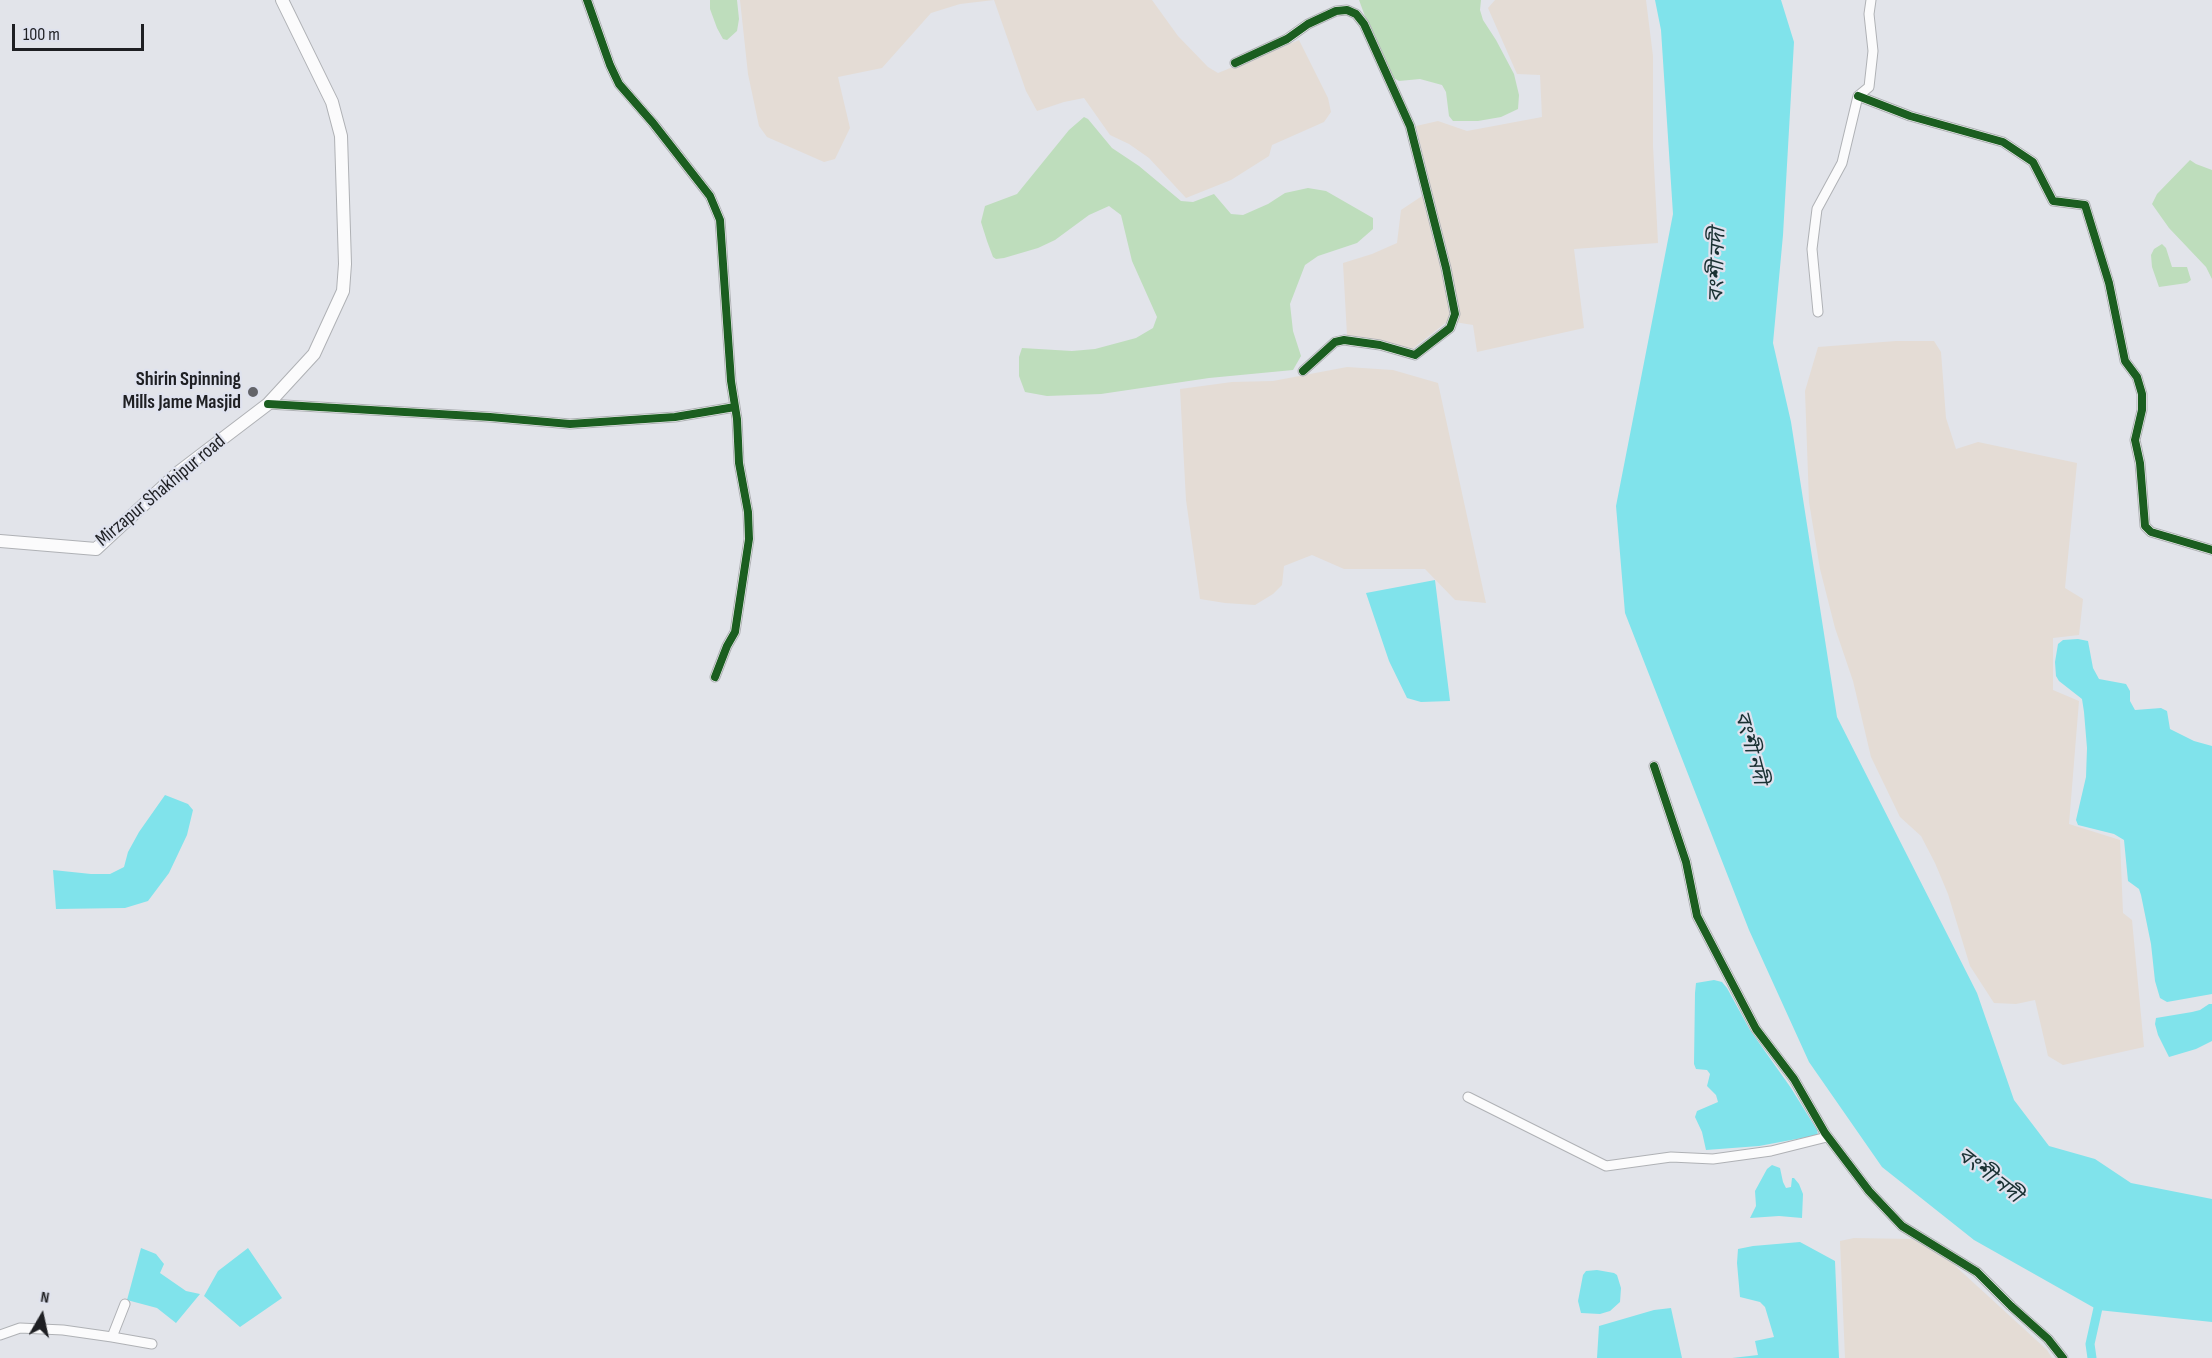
<!DOCTYPE html>
<html>
<head>
<meta charset="utf-8">
<style>
  body { margin:0 }
  #map { position:relative; width:2212px; height:1358px; overflow:hidden; background:#e2e4ea; font-family:"Sofia Sans Condensed",sans-serif }
  canvas { display:block }
  .north { position:absolute; left:12px; top:1286px; width:60px; height:60px; -webkit-text-stroke:4px #dfe2ee; paint-order:stroke; rotate:9deg; font-size:16px; font-weight:700; line-height:24px; text-align:center; color:#1e1f23 }
  .north::after { content:''; display:block; margin:auto; width:21px; height:27px; background:#1e1f23; clip-path:polygon(50% 0,100% 100%,50% 72%,0 100%) }
  .scale { position:absolute; left:12px; top:24px; width:132px; height:27px; box-sizing:border-box; border:3px solid #1e1f23; border-top:0; padding-left:8px; font-size:18px; line-height:21px; white-space:nowrap; color:#1e1f23; -webkit-text-stroke:4px #dfe2ee; paint-order:stroke }
</style>
</head>
<body>
<div id="map">
<canvas width="2212" height="1358"></canvas>
<div class="north">N</div>
<div class="scale">100 m</div>
</div>
<script>
const ctx = document.querySelector('canvas').getContext('2d');
ctx.lineJoin = 'round';
function fillPath(path, color) {
  ctx.fillStyle = color;
  ctx.fill(path, 'evenodd');
}
function toPath(rows) {
  const path = new Path2D();
  for (const r of rows) {
    path.moveTo(r[0], r[1]);
    for (let i = 2; i < r.length; i += 2) path.lineTo(r[i], r[i + 1]);
  }
  return path;
}
function strokePath(path, color, width, dash) {
  ctx.strokeStyle = color;
  ctx.lineWidth = width;
  ctx.lineCap = dash ? 'butt' : 'round';
  ctx.setLineDash(dash || []);
  ctx.stroke(path);
}
function drawText(font, color, halo, rows, align = 'center') {
  ctx.font = font + ' "Sofia Sans Condensed","Noto Sans Bengali",sans-serif';
  ctx.lineWidth = 4.5;
  ctx.setLineDash([]);
  ctx.textBaseline = 'middle';
  ctx.strokeStyle = halo;
  ctx.fillStyle = color;
  for (const [text, x, y, turn = 0] of rows) {
    ctx.save();
    ctx.translate(x, y);
    ctx.rotate((+turn || 0) * Math.PI / 180);
    ctx.textAlign = isNaN(turn) ? turn : align;
    if (halo) ctx.strokeText(text, 0, 0);
    ctx.fillText(text, 0, 0);
    ctx.restore();
  }
}
const industrial = toPath([
  [740,0,1152,0,1178,36,1208,67,1218,73,1299,40,1328,98,1331,112,1324,122,1272,145,1269,156,1231,180,1186,198,1149,158,1129,144,1110,135,1084,98,1064,102,1037,111,1026,91,994,0,960,4,931,13,882,68,838,77,850,128,835,159,824,162,767,137,759,126,748,74],
  [1495,0,1646,0,1653,56,1653,146,1658,243,1574,249,1584,328,1477,352,1473,325,1448,321,1411,350,1347,335,1343,263,1372,254,1397,243,1401,210,1431,190,1416,126,1438,121,1467,131,1542,117,1540,75,1517,74,1488,8],
  [1896,341,1934,341,1941,352,1946,418,1956,449,1978,442,2077,463,2065,588,2083,599,2079,635,2053,638,2053,690,2079,701,2069,824,2120,840,2123,913,2132,920,2144,1047,2063,1065,2048,1056,2035,1000,2016,1004,1994,1003,1970,966,1948,894,1935,863,1921,836,1900,817,1871,757,1853,681,1835,628,1820,569,1809,502,1805,391,1818,347],
  [1347,367,1393,370,1438,383,1486,603,1455,600,1425,569,1344,569,1312,555,1284,566,1282,585,1273,594,1255,605,1225,603,1200,599,1186,500,1180,389,1232,382,1273,381],
  [1854,1238,1912,1239,1952,1263,2047,1350,2052,1358,1845,1358,1840,1241]
]);
const green = toPath([
  [710,0,737,0,739,19,737,31,727,40,723,39,717,28,710,9],
  [1359,0,1481,0,1480,10,1483,20,1496,40,1514,74,1519,95,1518,109,1501,117,1478,121,1453,121,1449,116,1446,92,1442,85,1420,79,1399,81,1392,77,1380,57],
  [1084,117,1088,119,1112,148,1139,166,1181,201,1193,202,1214,194,1231,214,1243,215,1268,204,1285,193,1308,188,1326,191,1373,218,1373,229,1357,243,1318,256,1305,265,1290,304,1293,331,1301,356,1293,370,1209,378,1101,394,1047,396,1025,392,1019,376,1019,357,1022,348,1072,351,1095,349,1136,338,1153,328,1157,317,1132,261,1121,215,1109,206,1089,215,1055,240,1038,248,1004,258,996,259,993,257,987,241,981,222,985,206,1017,194,1069,130],
  [2190,160,2196,164,2212,170,2212,279,2206,267,2169,228,2152,204,2157,194],
  [2162,244,2166,248,2172,267,2187,267,2191,280,2187,283,2159,287,2152,267,2151,255,2154,249]
]);
const water = toPath([
  [1655,0,1781,0,1794,42,1783,235,1773,343,1791,422,1837,717,1977,993,2014,1100,2049,1146,2095,1159,2131,1183,2212,1199,2212,1322,2098,1310,1974,1240,1882,1167,1809,1062,1749,930,1625,613,1616,506,1673,214,1661,30],
  [1435,580,1450,701,1421,702,1407,698,1389,661,1366,593],
  [2078,639,2088,641,2093,668,2099,679,2126,684,2130,691,2130,701,2135,710,2161,708,2167,711,2170,729,2194,741,2212,746,2212,994,2167,1002,2160,998,2155,981,2151,944,2141,895,2139,889,2128,881,2124,840,2114,834,2078,825,2076,820,2086,777,2087,748,2084,712,2082,699,2059,681,2056,676,2055,662,2058,644,2063,640],
  [165,795,188,804,193,810,187,835,169,873,148,901,125,908,56,909,53,870,91,874,110,874,124,867,128,852,139,832],
  [1714,980,1722,982,1727,988,1750,1030,1791,1088,1817,1130,1818,1135,1759,1146,1706,1150,1702,1132,1695,1117,1697,1111,1718,1102,1716,1095,1707,1086,1710,1074,1707,1070,1696,1069,1694,1064,1695,993,1696,983],
  [2209,1004,2212,1004,2212,1041,2196,1049,2169,1057,2158,1035,2155,1024,2156,1018,2192,1012,2200,1010],
  [1772,1165,1780,1168,1783,1182,1786,1188,1791,1187,1792,1178,1794,1178,1799,1184,1803,1194,1802,1218,1779,1216,1750,1218,1756,1206,1755,1191,1767,1169],
  [1800,1242,1835,1261,1839,1358,1732,1358,1758,1355,1755,1341,1774,1337,1765,1307,1760,1302,1740,1297,1737,1263,1738,1249,1753,1246],
  [141,1248,156,1254,164,1264,160,1273,186,1291,200,1294,176,1323,157,1308,127,1300],
  [248,1248,282,1298,240,1327,204,1296,218,1271],
  [1597,1270,1614,1273,1617,1275,1621,1288,1620,1302,1610,1311,1600,1314,1581,1313,1578,1301,1583,1275,1586,1271],
  [1671,1308,1682,1358,1597,1358,1599,1326,1654,1310]
]);
const canal = toPath([
  [2092,1358,2090,1344,2100,1299]
]);
const minor = toPath([
  [587,0,610,65,619,84,653,123,710,196,720,220,731,381,737,419,739,463,748,512,749,539,735,632,727,646,715,677],
  [1235,63,1287,39,1308,24,1336,11,1347,10,1356,14,1364,24,1410,126,1446,268,1455,314,1450,328,1415,355,1380,345,1344,340,1335,342,1303,371],
  [1858,96,1910,116,2003,142,2033,162,2053,201,2085,205,2109,283,2125,361,2137,377,2142,394,2142,410,2135,440,2140,463,2145,526,2151,532,2212,550],
  [1818,312,1812,249,1817,209,1842,163,1858,96,1869,87,1873,51,1869,14,1871,0],
  [268,404,490,417,570,424,675,417,735,407],
  [1654,766,1686,862,1697,916,1756,1029,1794,1079,1825,1133,1869,1191,1902,1226,1977,1272,2011,1306,2048,1339,2063,1358],
  [1468,1097,1606,1166,1671,1157,1713,1159,1771,1151,1827,1137],
  [125,1304,112,1337,152,1344],
  [0,1335,20,1328,63,1330,112,1337]
]);
const major = toPath([
  [0,541,96,549,180,471,268,404,314,354,343,291,345,264,341,136,332,102,282,0]
]);
const cycleway = toPath([
  [587,0,610,65,619,84,653,123,710,196,720,220,731,381,737,419,739,463,748,512,749,539,735,632,727,646,715,677],
  [1235,63,1287,39,1308,24,1336,11,1347,10,1356,14,1364,24,1410,126,1446,268,1455,314,1450,328,1415,355,1380,345,1344,340,1335,342,1303,371],
  [1858,96,1910,116,2003,142,2033,162,2053,201,2085,205,2109,283,2125,361,2137,377,2142,394,2142,410,2135,440,2140,463,2145,526,2151,532,2212,550],
  [268,404,490,417,570,424,675,417,735,407],
  [1654,766,1686,862,1697,916,1756,1029,1794,1079,1825,1133,1869,1191,1902,1226,1977,1272,2011,1306,2048,1339,2063,1358]
]);
const markers = [
  [253,392,6,"#636469"]
];
const poiNames = [
  ["Shirin Spinning",241,380],
  ["Mills Jame Masjid",241,403]
];
const streetNames = [
  ["Mirzapur Shakhipur road",161,491,-40]
];
const waterNames = [
  ["বংশী নদী",1718,265,-88],
  ["বংশী নদী",1750,748,75],
  ["বংশী নদী",1989,1176,38]
];
fillPath(industrial, '#e4dcd5');
fillPath(green, '#beddbc');
fillPath(water, '#80e3eb');
strokePath(canal, '#80e3eb', 9);
strokePath(minor, '#afb1b5', 11);
strokePath(major, '#afb1b5', 14);
strokePath(minor, '#fbfbfc', 9);
strokePath(major, '#fbfbfc', 12);
strokePath(cycleway, '#1b5e20', 8);
for (const [x, y, r, color] of markers) {
  const dot = new Path2D();
  dot.arc(x, y, r, 0, 2 * Math.PI);
  ctx.fillStyle = color;
  ctx.fill(dot);
  strokePath(dot, '#dfe2ee', 2);
}
drawText('bold 20px', '#1e1f23', '#dfe2ee', poiNames, 'right');
drawText('20px', '#1e1f23', '#dfe2ee', streetNames);
drawText('italic 21px', '#1a3133', '#dfe2ee', waterNames);
</script>
</body>
</html>
